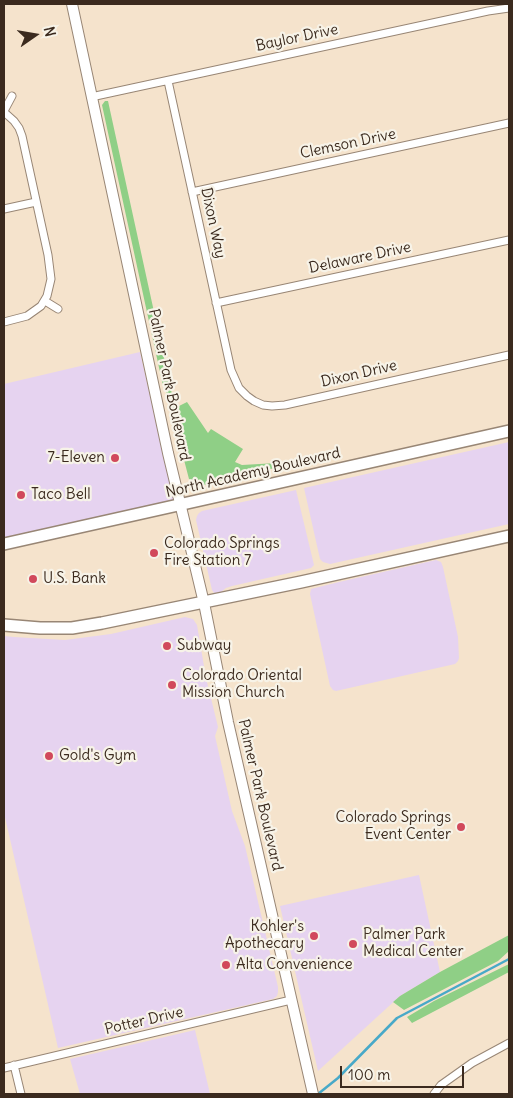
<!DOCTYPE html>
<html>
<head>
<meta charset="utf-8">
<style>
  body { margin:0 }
  #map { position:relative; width:513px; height:1098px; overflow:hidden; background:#f5e3cc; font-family:Delius,sans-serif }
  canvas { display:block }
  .frame { position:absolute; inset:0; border:5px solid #3b2a1e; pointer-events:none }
  .north { position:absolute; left:10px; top:10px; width:50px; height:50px; -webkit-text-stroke:4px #f7f3e8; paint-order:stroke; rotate:77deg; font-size:14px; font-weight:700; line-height:20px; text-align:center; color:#3b2a1e }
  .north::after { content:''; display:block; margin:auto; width:18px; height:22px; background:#3b2a1e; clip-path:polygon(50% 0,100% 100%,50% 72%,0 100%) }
  .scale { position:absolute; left:340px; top:1066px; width:124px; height:22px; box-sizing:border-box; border:2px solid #3b2a1e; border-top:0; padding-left:6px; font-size:15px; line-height:18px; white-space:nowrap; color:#3b2a1e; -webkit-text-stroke:4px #f7f3e8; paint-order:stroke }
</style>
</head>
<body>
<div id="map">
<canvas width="513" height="1098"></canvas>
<div class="frame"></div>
<div class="north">N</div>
<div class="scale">100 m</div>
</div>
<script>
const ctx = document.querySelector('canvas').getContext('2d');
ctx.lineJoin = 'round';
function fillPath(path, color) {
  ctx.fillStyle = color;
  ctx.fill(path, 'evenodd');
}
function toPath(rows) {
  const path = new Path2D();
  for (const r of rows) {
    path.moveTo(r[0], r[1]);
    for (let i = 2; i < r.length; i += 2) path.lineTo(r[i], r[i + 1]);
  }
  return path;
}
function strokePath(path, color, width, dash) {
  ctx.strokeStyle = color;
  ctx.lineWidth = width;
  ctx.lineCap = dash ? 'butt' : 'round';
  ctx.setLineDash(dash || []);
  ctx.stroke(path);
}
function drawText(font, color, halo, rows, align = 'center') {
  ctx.font = font + ' Delius,sans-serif';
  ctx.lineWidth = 4.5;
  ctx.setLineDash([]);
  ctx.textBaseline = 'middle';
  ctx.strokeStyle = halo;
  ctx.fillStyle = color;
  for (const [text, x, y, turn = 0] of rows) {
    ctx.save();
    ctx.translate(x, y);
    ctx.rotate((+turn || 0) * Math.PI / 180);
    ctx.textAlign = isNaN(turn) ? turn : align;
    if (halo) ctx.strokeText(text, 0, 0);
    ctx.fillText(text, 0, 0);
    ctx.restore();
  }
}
const built = toPath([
  [140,352,174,501,4,538,4,384],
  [509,442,509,524,330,564,323,562,320,559,304,488],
  [296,490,314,565,311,568,232,586,226,588,221,592,214,593,212,590,196,520,197,516,199,513,202,511],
  [436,560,441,562,443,567,458,637,459,658,458,661,455,664,336,691,333,690,330,686,310,594,311,589,339,582],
  [185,617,193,619,197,625,206,678,218,727,215,736,232,811,245,846,278,987,278,992,277,996,273,999,58,1048,4,813,4,636,14,637,65,640,111,634],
  [419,875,440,972,400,996,318,1071,280,906],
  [195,1030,210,1094,80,1094,70,1059]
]);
const green = toPath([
  [105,101,108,101,175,408,187,402,208,433,211,429,243,449,235,462,242,465,277,463,279,467,204,485,189,479,165,387,163,386,102,105],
  [509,935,509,951,498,961,404,1010,393,1002,400,996,440,972],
  [509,964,509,972,412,1023,407,1017,434,1001]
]);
const stream = toPath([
  [318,1094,338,1078,397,1018,509,959]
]);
const minor = toPath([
  [168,81,231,370,239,388,247,396,254,401,263,405,272,406,285,405,509,355],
  [91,97,488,11,509,8],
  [4,111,12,96],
  [4,112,14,121,19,128,22,136,48,255,51,279,47,296,41,306,27,316,4,322],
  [192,192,509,123],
  [4,209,36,202],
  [45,301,58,309],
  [216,303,509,240],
  [14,1065,21,1094],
  [4,1068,291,1000],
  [434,1094,441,1085,472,1063,509,1043]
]);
const secondary = toPath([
  [72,4,168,453,204,603,228,722,313,1094]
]);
const trunk = toPath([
  [4,544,509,431],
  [4,625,40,628,72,628,102,623,301,582,509,536]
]);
const markers = [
  [115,458,5,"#d1495b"],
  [21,495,5,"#d1495b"],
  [154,553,5,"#d1495b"],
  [33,579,5,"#d1495b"],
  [167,646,5,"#d1495b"],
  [172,685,5,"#d1495b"],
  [49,756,5,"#d1495b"],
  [461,827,5,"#d1495b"],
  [314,936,5,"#d1495b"],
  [353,944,5,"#d1495b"],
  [226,965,5,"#d1495b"]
];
const streetNames = [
  ["Baylor Drive",297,38,-12],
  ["Clemson Drive",348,144,-12],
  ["Dixon Way",213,223,78],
  ["Delaware Drive",360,258,-12],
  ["Dixon Drive",359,374,-13],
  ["Palmer Park Boulevard",169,385,78],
  ["North Academy Boulevard",253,473,-13],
  ["Palmer Park Boulevard",260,795,77],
  ["Potter Drive",144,1021,-13]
];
const poiNames = [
  ["7-Eleven",105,458,"right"],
  ["Taco Bell",31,495],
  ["Colorado Springs",164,544],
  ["Fire Station 7",164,561],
  ["U.S. Bank",43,579],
  ["Subway",177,646],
  ["Colorado Oriental",182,676],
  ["Mission Church",182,693],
  ["Gold's Gym",59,756],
  ["Colorado Springs",451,818,"right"],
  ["Event Center",451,835,"right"],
  ["Kohler's",304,927,"right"],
  ["Apothecary",304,944,"right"],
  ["Palmer Park",363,935],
  ["Medical Center",363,952],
  ["Alta Convenience",236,965]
];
fillPath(built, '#e6d3f0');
fillPath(green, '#8fcf86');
strokePath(stream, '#48a9c8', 2.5);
strokePath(minor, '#988675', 9);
strokePath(secondary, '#988675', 12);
strokePath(trunk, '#988675', 14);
strokePath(minor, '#fff', 7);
strokePath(secondary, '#fff', 10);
strokePath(trunk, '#fff', 11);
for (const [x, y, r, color] of markers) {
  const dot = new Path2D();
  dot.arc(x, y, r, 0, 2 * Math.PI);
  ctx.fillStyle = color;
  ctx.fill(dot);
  strokePath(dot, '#f7f3e8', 2);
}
drawText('15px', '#3b2a1e', '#f7f3e8', streetNames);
drawText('15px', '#3b2a1e', '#f7f3e8', poiNames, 'left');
</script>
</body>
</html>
